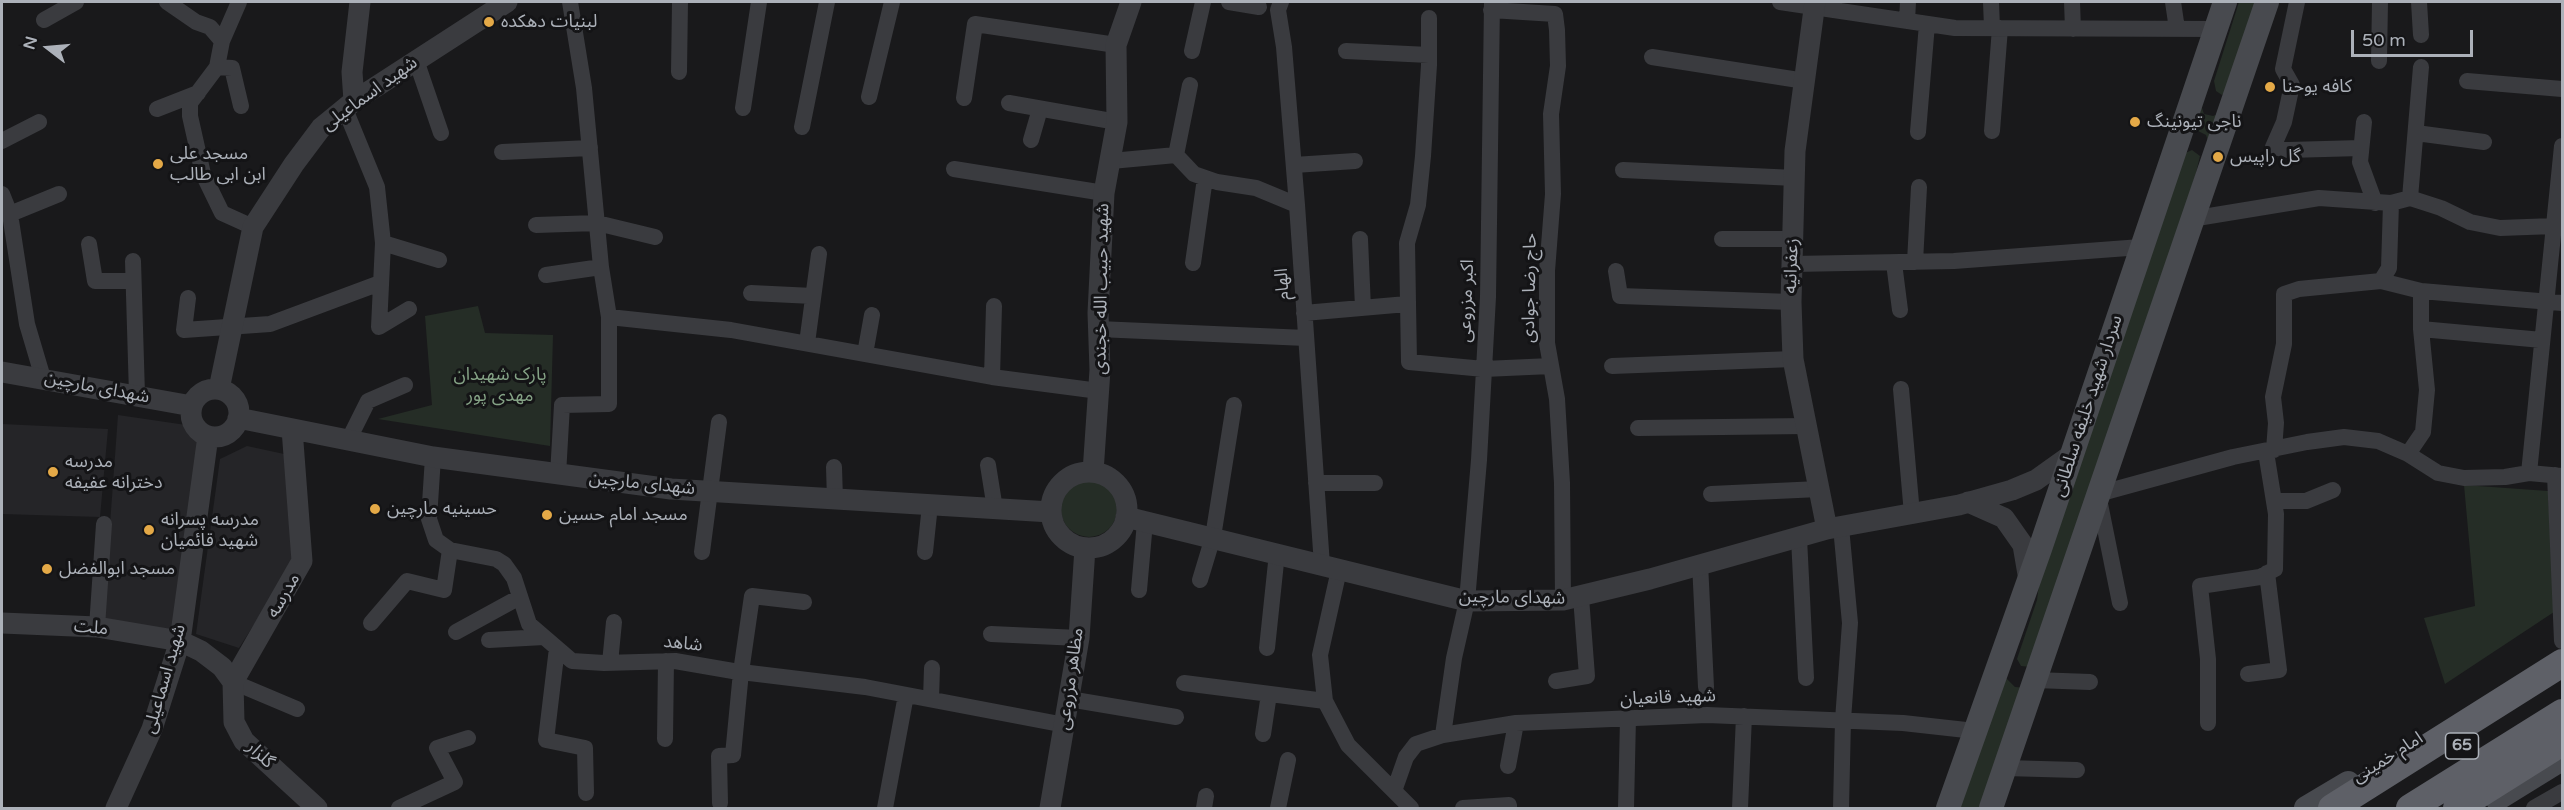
<!DOCTYPE html>
<html>
<head>
<meta charset="utf-8">
<style>
  body { margin:0 }
  #map { position:relative; width:2564px; height:810px; overflow:hidden; background:#19191b; font-family:"Varela Round",sans-serif }
  canvas { display:block }
  .frame { position:absolute; inset:0; border:3px solid #acb1b9; pointer-events:none }
  .north { position:absolute; left:18px; top:18px; width:60px; height:60px; -webkit-text-stroke:4px #141416; paint-order:stroke; rotate:286deg; font-size:16px; font-weight:700; line-height:24px; text-align:center; color:#acb1b9 }
  .north::after { content:''; display:block; margin:auto; width:21px; height:27px; background:#acb1b9; clip-path:polygon(50% 0,100% 100%,50% 72%,0 100%) }
  .scale { position:absolute; left:2351px; top:30px; width:122px; height:27px; box-sizing:border-box; border:3px solid #acb1b9; border-top:0; padding-left:8px; font-size:18px; line-height:21px; white-space:nowrap; color:#acb1b9; -webkit-text-stroke:4px #141416; paint-order:stroke }
</style>
</head>
<body>
<div id="map">
<canvas width="2564" height="810"></canvas>
<div class="frame"></div>
<div class="north">N</div>
<div class="scale">50 m</div>
</div>
<script>
const ctx = document.querySelector('canvas').getContext('2d');
ctx.lineJoin = 'round';
function fillPath(path, color) {
  ctx.fillStyle = color;
  ctx.fill(path, 'evenodd');
}
function toPath(rows) {
  const path = new Path2D();
  for (const r of rows) {
    if (r.length === 3) {
      path.moveTo(r[0] + r[2], r[1]);
      path.arc(r[0], r[1], r[2], 0, 2 * Math.PI);
      continue;
    }
    path.moveTo(r[0], r[1]);
    for (let i = 2; i < r.length; i += 2) path.lineTo(r[i], r[i + 1]);
  }
  return path;
}
function strokePath(path, color, width, dash) {
  ctx.strokeStyle = color;
  ctx.lineWidth = width;
  ctx.lineCap = dash ? 'butt' : 'round';
  ctx.setLineDash(dash || []);
  ctx.stroke(path);
}
function drawText(font, color, halo, rows, align = 'center') {
  ctx.font = font + ' "Varela Round","Noto Sans Arabic",sans-serif';
  ctx.lineWidth = 6;
  ctx.setLineDash([]);
  ctx.textBaseline = 'middle';
  ctx.strokeStyle = halo;
  ctx.fillStyle = color;
  for (const [text, x, y, turn = 0] of rows) {
    ctx.save();
    ctx.translate(x, y);
    ctx.rotate((+turn || 0) * Math.PI / 180);
    ctx.textAlign = isNaN(turn) ? turn : align;
    if (halo) ctx.strokeText(text, 0, 0);
    ctx.fillText(text, 0, 0);
    ctx.restore();
  }
}
const built = toPath([
  [118,415,186,425,200,440,176,632,103,620],
  [2,424,108,429,100,517,2,514],
  [247,446,284,454,294,562,239,648,196,634,220,459]
]);
const green = toPath([
  [2239,2,2260,2,2229,88,2222,95,2216,91,2214,81],
  [2200,102,2204,114,2213,116,2223,112,2209,144,2206,135,2198,131,2188,133],
  [2192,150,2200,156,2195,177,2031,667,2021,666,2017,659,2037,600,2040,577,2181,155],
  [478,306,485,333,553,335,550,446,378,419,432,405,425,316],
  [1089,509,28],
  [2464,485,2548,491,2554,612,2445,684,2424,618,2475,606],
  [2004,676,2015,687,2027,688,1984,808,1958,808]
]);
const minor = toPath([
  [167,2,196,22,210,27,222,41,217,67,190,103,190,116,203,174,222,213,253,227],
  [1229,2,1259,7],
  [1281,2,1278,10,1284,47,1297,205,1322,565],
  [1780,2,1955,28,2216,29],
  [1991,2,1992,28],
  [2072,2,2073,29],
  [2173,2,2177,29],
  [2297,2,2283,69,2292,85,2284,122,2273,147,2288,150,2361,148],
  [2419,2,2421,35],
  [1491,10,1555,14,1557,30,1558,66,1551,114,1553,194,1547,271,1547,343,1557,399,1562,483,1563,600],
  [1429,18,1429,65,1423,156,1418,205,1407,243,1409,362,1484,369,1551,366],
  [44,20,76,2],
  [1907,21,1908,2],
  [222,41,239,2],
  [1192,51,1203,2],
  [1346,51,1429,55],
  [1652,57,1805,81],
  [416,60,441,133],
  [2379,61,2380,2],
  [217,67,232,68,241,106],
  [679,72,680,2],
  [2467,81,2562,89],
  [869,97,892,2],
  [964,98,975,24,1116,45],
  [1009,103,1117,122],
  [743,108,759,2],
  [157,109,198,93],
  [345,109,377,187,383,243,379,327,409,309],
  [2364,122,2360,162,2375,203],
  [802,127,827,2],
  [1992,131,2000,28],
  [1918,132,1927,24],
  [2416,133,2484,142],
  [1031,140,1040,109],
  [2,141,39,122],
  [502,152,590,148],
  [1176,155,1190,85],
  [1111,161,1176,155,1194,174,1217,182,1256,188,1297,205],
  [1294,165,1355,161],
  [954,169,1104,193],
  [1623,170,1795,178],
  [2,194,10,214,27,324,43,378],
  [2410,198,2421,67],
  [10,214,59,194],
  [2191,219,2319,198,2391,203,2410,198,2441,208,2470,222,2500,228,2554,226],
  [536,225,597,223,655,237],
  [1360,239,1363,308],
  [1722,239,1794,239],
  [383,243,439,260],
  [89,244,95,281,133,281],
  [133,261,137,395],
  [1915,262,1919,187],
  [1193,263,1205,178],
  [1894,263,1900,310],
  [1793,264,1954,261,2141,247],
  [1616,271,1620,296,1791,302],
  [546,275,601,267],
  [2381,281,2421,291,2562,303],
  [751,293,813,296],
  [188,298,184,330,270,324,380,283],
  [1304,313,1407,304],
  [609,317,731,330,992,377,1099,391],
  [1098,329,1306,338],
  [2421,329,2542,340],
  [807,343,819,254],
  [865,354,872,315],
  [1612,366,1793,359],
  [992,377,994,306],
  [1901,389,1912,514],
  [1638,428,1806,426],
  [349,439,368,401,405,385],
  [2274,450,2276,423,2273,397,2284,344,2284,294,2299,289,2381,281,2389,268,2391,203],
  [2408,454,2423,432,2427,390,2421,329,2421,291],
  [433,457,429,519,436,540,450,550,496,559,504,564,514,578,529,624,572,661,604,663,675,661,733,671,865,687,1065,725],
  [988,465,995,509],
  [834,467,835,500],
  [2529,473,2562,146],
  [558,475,562,405,609,404,609,317,601,267,584,88,570,2],
  [2555,475,2562,641],
  [1316,483,1375,483],
  [1711,494,1819,489],
  [2274,501,2306,501,2333,490],
  [1841,527,1850,623,1843,720,1841,808],
  [1799,538,1806,678],
  [702,552,719,422],
  [925,552,930,505],
  [1700,563,1706,687],
  [1339,570,1320,655,1325,701,1348,745,1411,808],
  [1200,580,1213,537,1234,405],
  [1139,590,1145,522],
  [2120,603,2098,494,2233,457,2307,442,2344,437,2378,441,2408,454,2438,473,2464,478,2505,477,2529,473,2562,476],
  [371,623,407,581,444,590,450,550],
  [97,627,104,524],
  [456,632,518,598],
  [991,634,1079,638],
  [489,640,544,637],
  [557,648,546,740,585,748,586,793],
  [1267,648,1277,553],
  [610,663,614,622],
  [2248,674,2279,670,2267,573],
  [2035,680,2090,682],
  [1556,681,1587,676,1581,597],
  [233,682,297,709],
  [1184,683,1325,701],
  [931,699,932,668],
  [1069,699,1176,717],
  [2208,723,2208,659,2200,586,2260,577,2275,569,2276,514,2266,452],
  [1263,734,1269,694],
  [1443,735,1454,658,1467,601,1479,460,1488,297,1492,2],
  [665,739,666,661],
  [1508,766,1516,723],
  [2005,768,2077,770],
  [1394,791,1406,757,1416,744,1443,735,1516,723,1707,715,1903,723,1975,731],
  [720,803,719,756,733,755,741,672,752,596,804,602],
  [399,808,455,782,437,748,468,738],
  [885,808,906,695],
  [1204,808,1206,796],
  [1278,808,1288,760],
  [1463,808,1509,805,1509,808],
  [1626,808,1628,718],
  [1740,808,1744,716],
  [2534,808,2562,792]
]);
const tertiary = toPath([
  [1815,2,1795,151,1791,302,1793,359,1827,529],
  [354,101,352,72,360,2],
  [2,372,192,406],
  [219,389,253,227,294,164,321,128,354,101,507,2],
  [215,413,24],
  [238,418,433,457,671,489,1051,512],
  [1093,472,1100,370,1098,313,1104,193,1117,122,1116,45,1131,2],
  [1089,510,38],
  [1968,502,2004,518,2023,545,2029,580],
  [1126,517,1467,601,1563,600,1650,579,1827,529,1959,505,2012,490,2036,480,2071,455],
  [2,623,97,627,180,641,201,651,222,667,233,682,234,722,244,741,317,808],
  [233,682,302,561,292,429],
  [116,808,152,729,180,641,208,436],
  [1050,808,1079,638,1085,548]
]);
const secondary = toPath([
  [2497,799,2562,759],
  [1948,808,2040,549,2225,2],
  [1991,808,2267,2],
  [2306,808,2348,783]
]);
const trunk = toPath([
  [2332,808,2562,663],
  [2410,808,2562,713],
  [2457,808,2562,742]
]);
const markers = [
  [489,22,6,"#e4a947"],
  [2270,87,6,"#e4a947"],
  [2135,122,6,"#e4a947"],
  [2218,157,6,"#e4a947"],
  [158,164,6,"#e4a947"],
  [53,472,6,"#e4a947"],
  [375,509,6,"#e4a947"],
  [547,515,6,"#e4a947"],
  [149,530,6,"#e4a947"],
  [47,569,6,"#e4a947"]
];
const shields = [
  [2462,746,33]
];
const shieldNames = [
  ["65",2462,746]
];
const poiNames = [
  ["لبنیات دهکده",501,22],
  ["کافه یوحنا",2282,87],
  ["ناجی‌ تیونینگ",2147,122],
  ["مسجد علی",170,154],
  ["ابن ابی طالب",170,175],
  ["گل راپیس",2230,157],
  ["مدرسه",65,462],
  ["دخترانه عفیفه",65,483],
  ["حسینیه مارچین",387,509],
  ["مسجد امام حسین",559,515],
  ["مدرسه پسرانه",161,520],
  ["شهید قائمیان",161,541],
  ["مسجد ابوالفضل",59,569]
];
const streetNames = [
  ["شهید اسماعیلی",370,94,-36],
  ["زعفرانیه",1792,266,-88],
  ["الهام",1283,284,-94],
  ["حاج رضا جوادی",1530,288,-89],
  ["شهید حبیب الله خجندی",1102,289,-89],
  ["اکبر مزروعی",1467,301,-88],
  ["شهدای مارچین",97,388,11],
  ["سردار شهید خلیفه سلطانی",2088,406,-72],
  ["شهدای مارچین",642,484,6],
  ["مدرسه",284,596,-60],
  ["شهدای مارچین",1512,598,1],
  ["ملت",91,628,5],
  ["شاهد",683,644,6],
  ["شهید اسماعیلی",165,679,-74],
  ["مظاهر مزروعی",1071,679,-82],
  ["شهید قانعیان",1668,698,-2],
  ["گلزار",260,755,44],
  ["امام خمینی",2388,758,-32]
];
const parkNames = [
  ["پارک شهیدان",500,375],
  ["مهدی پور",500,396]
];
fillPath(built, '#252528');
fillPath(green, '#252d26');
strokePath(minor, '#3a3b3f', 16);
strokePath(tertiary, '#3a3b3f', 21);
strokePath(secondary, '#484a4f', 24);
strokePath(trunk, '#5e6067', 28);
for (const [x, y, r, color] of markers) {
  const dot = new Path2D();
  dot.arc(x, y, r, 0, 2 * Math.PI);
  ctx.fillStyle = color;
  ctx.fill(dot);
  strokePath(dot, '#141416', 2);
}
for (const [x, y, w] of shields) {
  const box = new Path2D();
  box.roundRect(x - w / 2, y - 13, w, 26, 4.5);
  ctx.fillStyle = '#141416';
  ctx.fill(box);
  strokePath(box, '#acb1b9', 1.5);
}
drawText('bold 16px', '#acb1b9', null, shieldNames);
drawText('18px', '#acb1b9', '#141416', poiNames, 'left');
drawText('18px', '#acb1b9', '#141416', streetNames);
drawText('18px', '#85a386', '#141416', parkNames);
</script>
</body>
</html>
